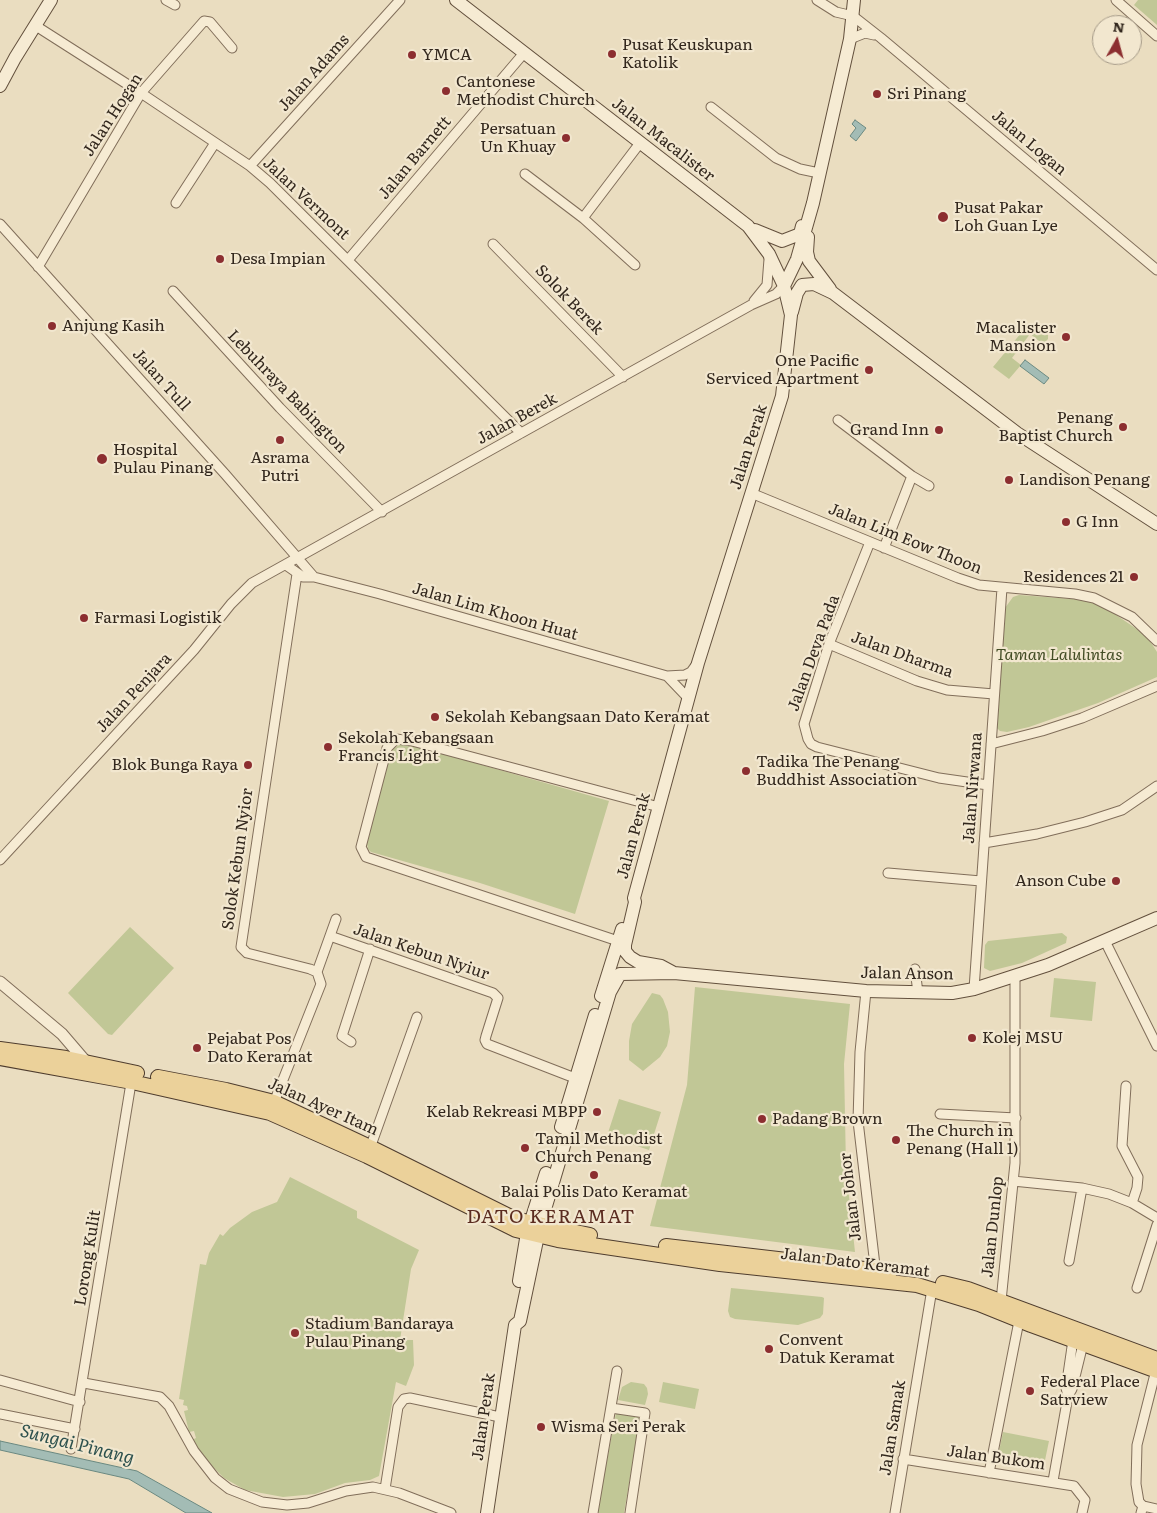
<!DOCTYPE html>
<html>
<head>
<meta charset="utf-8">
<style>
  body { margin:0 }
  #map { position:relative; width:1157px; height:1513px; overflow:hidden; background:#eaddc0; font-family:Literata,serif }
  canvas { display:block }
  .north { position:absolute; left:1092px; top:15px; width:50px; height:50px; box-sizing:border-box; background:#f2e7cf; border:1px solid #a59a88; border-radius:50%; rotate:7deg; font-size:14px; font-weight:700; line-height:20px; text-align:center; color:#32271d }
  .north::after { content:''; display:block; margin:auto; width:18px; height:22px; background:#8c2e30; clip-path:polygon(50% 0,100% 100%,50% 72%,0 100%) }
</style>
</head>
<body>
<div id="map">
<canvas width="1157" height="1513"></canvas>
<div class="north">N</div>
</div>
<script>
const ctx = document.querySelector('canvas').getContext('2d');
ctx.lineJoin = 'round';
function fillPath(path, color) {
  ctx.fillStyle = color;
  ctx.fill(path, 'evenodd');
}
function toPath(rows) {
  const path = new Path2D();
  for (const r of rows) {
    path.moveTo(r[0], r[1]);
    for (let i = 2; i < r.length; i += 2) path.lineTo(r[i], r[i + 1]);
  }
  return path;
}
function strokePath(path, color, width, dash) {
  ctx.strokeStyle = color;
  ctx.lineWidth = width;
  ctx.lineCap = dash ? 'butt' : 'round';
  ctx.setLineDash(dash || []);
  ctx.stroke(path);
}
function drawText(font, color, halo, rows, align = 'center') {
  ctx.font = font + ' Literata,serif';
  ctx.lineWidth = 4.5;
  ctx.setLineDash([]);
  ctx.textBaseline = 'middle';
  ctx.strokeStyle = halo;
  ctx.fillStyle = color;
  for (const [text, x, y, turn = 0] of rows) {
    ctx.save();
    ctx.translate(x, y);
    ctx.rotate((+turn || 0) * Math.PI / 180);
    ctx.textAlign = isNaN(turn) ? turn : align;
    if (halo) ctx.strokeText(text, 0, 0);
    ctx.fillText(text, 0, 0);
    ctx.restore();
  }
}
const green = toPath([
  [1138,0,1157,0,1157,25,1134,5],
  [1026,327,1035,333,1039,328,1048,335,1048,339,1043,344,1030,334,1012,358,1021,365,1009,379,993,367],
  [1019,595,1086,600,1106,608,1144,634,1150,641,1157,652,1157,677,1098,703,1029,727,1007,732,1000,731,994,725,1005,608,1013,597],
  [400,744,408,744,609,801,575,914,480,883,371,852,368,849,367,844,390,752],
  [130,927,174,968,112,1035,108,1034,68,993],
  [1062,933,1067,937,1066,943,1022,963,990,971,984,968,985,945,988,941],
  [1054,978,1096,982,1092,1021,1050,1017],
  [695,987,850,1004,844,1064,846,1168,855,1252,650,1226,687,1085],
  [652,993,660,995,663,999,668,1012,670,1032,667,1046,660,1057,643,1071,629,1060,629,1041,632,1024],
  [619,1099,661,1112,649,1150,607,1136],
  [290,1177,357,1211,357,1218,419,1250,411,1269,400,1340,413,1340,414,1365,406,1386,396,1382,379,1476,370,1480,345,1483,315,1494,283,1497,245,1490,224,1478,210,1464,192,1440,196,1438,194,1431,189,1432,184,1411,188,1410,187,1406,183,1405,184,1400,179,1399,200,1264,206,1265,209,1253,220,1234,223,1236,230,1228,252,1212,277,1202],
  [731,1288,822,1297,824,1298,823,1314,820,1318,798,1325,735,1319,730,1317,728,1311],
  [631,1382,644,1384,647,1388,648,1394,645,1405,618,1400,622,1387],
  [663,1382,699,1389,695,1409,659,1402],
  [616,1413,637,1416,640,1420,624,1513,597,1513],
  [1003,1432,1049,1441,1044,1465,998,1456]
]);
const water = toPath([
  [855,120,866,128,856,141,850,136,856,128,852,124,855,120],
  [1025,360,1049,378,1044,384,1020,366,1025,360],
  [0,1441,137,1471,212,1513,186,1513,129,1479,0,1450,0,1441]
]);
const minor = toPath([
  [166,0,175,5],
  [817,0,836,12,853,16,881,38,1157,270],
  [1116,0,1157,36],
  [36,26,141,93,250,166,270,183,521,433],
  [850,39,865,33,874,35],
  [711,107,776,158,800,169,819,173],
  [250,166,400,0],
  [525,174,583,218,635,265],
  [176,203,215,143],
  [583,218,640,143],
  [0,224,225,474,314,577],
  [493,244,623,377],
  [348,260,524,53],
  [38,267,141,93,204,21,210,22,232,48],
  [173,291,280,408,382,512],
  [754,301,767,285,769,259],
  [838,420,912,476,929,486],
  [751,493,958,578,979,585,1075,594,1094,598,1132,617,1157,641],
  [870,542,829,644,804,724,808,739,811,744,817,747,939,778,988,785],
  [884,548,912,476],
  [286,565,303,577,314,577,380,594,667,676,685,675,691,672,696,665],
  [829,644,917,681,947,690,994,694],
  [667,676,688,698],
  [991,744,1042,731,1082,718,1157,686],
  [984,843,1037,834,1085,822,1122,810,1157,786],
  [0,860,194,650,231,604,252,583,751,305,776,294,784,286],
  [888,873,981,881],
  [330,936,493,993,498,998,486,1036,485,1040,487,1044,580,1080],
  [618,941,366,857,361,847,387,748,396,739,412,741,659,807],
  [1105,941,1157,1046],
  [915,969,918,993],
  [317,972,336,919],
  [974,989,1002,588],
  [866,991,860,1052,858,1121,876,1274],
  [351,1042,342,1036,370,949],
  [1126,1086,1122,1146,1138,1177,1137,1188,1132,1203],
  [273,1105,321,984,317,972,310,969,247,953,241,947,297,574],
  [940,1114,1016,1118],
  [369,1151,417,1017],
  [1013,1181,1082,1188,1109,1194,1132,1203,1157,1218],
  [1069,1261,1082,1188],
  [1137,1288,1157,1225],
  [1001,1301,1015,1163,1015,976],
  [0,1380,80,1402],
  [84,1383,160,1397,169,1406,194,1451,215,1478,229,1489,262,1502,287,1505,308,1503,346,1491,373,1487,399,1493,451,1513],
  [1068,1396,1066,1388,1073,1340],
  [611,1408,645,1413,630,1513],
  [0,1414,75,1429],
  [71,1449,132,1077],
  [903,1459,1074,1486,1085,1500,1082,1513],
  [989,1473,1019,1321],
  [1053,1481,1068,1396,1072,1389,1084,1340],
  [385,1489,398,1407,404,1399,410,1398,500,1417],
  [1143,1506,1157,1509],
  [593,1513,617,1371],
  [895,1513,932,1289],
  [1141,1513,1143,1506,1139,1502,1136,1484,1137,1445,1157,1366]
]);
const tertiary = toPath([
  [0,982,62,1034,86,1062]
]);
const secondary = toPath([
  [456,0,748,226,769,254,784,286,791,315,782,396,698,663,634,898,635,902,625,945,625,951,630,957,638,962,661,966,674,973],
  [0,86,15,58,51,0],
  [755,230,782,241,800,234,802,226],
  [808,237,807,252,809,261,830,289],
  [784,286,797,259,813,203,850,39,854,0],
  [792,312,797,293,802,285,814,284,833,293,1017,433,1157,524],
  [601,996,622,929],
  [561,1127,595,1015],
  [519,1281,527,1233,546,1173],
  [487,1513,515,1325,520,1321,540,1226,610,992,620,974,674,973,866,991,952,993,974,989,1048,965,1157,918]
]);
const primary = toPath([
  [0,1049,66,1058,137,1073],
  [0,1058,132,1082,270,1113,367,1156,516,1230,558,1240,720,1264,917,1285,979,1304,1031,1325,1157,1371],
  [158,1077,226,1090,274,1102,370,1147,515,1219,590,1235],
  [666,1246,890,1272],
  [943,1283,968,1289,1157,1359]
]);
const markers = [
  [612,54,5,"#8c2e30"],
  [412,55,5,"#8c2e30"],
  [446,91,5,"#8c2e30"],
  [877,94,5,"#8c2e30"],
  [566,138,5,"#8c2e30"],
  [943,217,6,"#8c2e30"],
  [220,259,5,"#8c2e30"],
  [52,326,5,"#8c2e30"],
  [1066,337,5,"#8c2e30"],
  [869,370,5,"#8c2e30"],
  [1123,427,5,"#8c2e30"],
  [939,430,5,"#8c2e30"],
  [280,440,5,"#8c2e30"],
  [102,459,6,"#8c2e30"],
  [1009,480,5,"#8c2e30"],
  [1066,522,5,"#8c2e30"],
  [1134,577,5,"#8c2e30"],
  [84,618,5,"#8c2e30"],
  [435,717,5,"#8c2e30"],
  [328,747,5,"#8c2e30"],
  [248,765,5,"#8c2e30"],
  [746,771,5,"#8c2e30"],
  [1116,881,5,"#8c2e30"],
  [972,1038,5,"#8c2e30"],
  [197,1048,5,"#8c2e30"],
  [597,1112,5,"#8c2e30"],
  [762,1119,5,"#8c2e30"],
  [896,1140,5,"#8c2e30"],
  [525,1148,5,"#8c2e30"],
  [594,1175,5,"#8c2e30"],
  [295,1333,5,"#8c2e30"],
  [769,1349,5,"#8c2e30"],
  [1030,1391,5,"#8c2e30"],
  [541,1427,5,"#8c2e30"]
];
const poiNames = [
  ["Pusat Keuskupan",622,45],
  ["Katolik",622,63],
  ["YMCA",422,55],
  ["Cantonese",456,82],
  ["Methodist Church",456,100],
  ["Sri Pinang",887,94],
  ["Persatuan",556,129,"right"],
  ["Un Khuay",556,147,"right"],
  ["Pusat Pakar",954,208],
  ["Loh Guan Lye",954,226],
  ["Desa Impian",230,259],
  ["Anjung Kasih",62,326],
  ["Macalister",1056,328,"right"],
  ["Mansion",1056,346,"right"],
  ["One Pacific",859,361,"right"],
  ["Serviced Apartment",859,379,"right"],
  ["Penang",1113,418,"right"],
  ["Baptist Church",1113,436,"right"],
  ["Grand Inn",929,430,"right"],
  ["Hospital",113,450],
  ["Pulau Pinang",113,468],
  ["Asrama",280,458,"center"],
  ["Putri",280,476,"center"],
  ["Landison Penang",1019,480],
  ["G Inn",1076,522],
  ["Residences 21",1124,577,"right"],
  ["Farmasi Logistik",94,618],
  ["Sekolah Kebangsaan Dato Keramat",445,717],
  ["Sekolah Kebangsaan",338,738],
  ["Francis Light",338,756],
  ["Tadika The Penang",756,762],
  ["Buddhist Association",756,780],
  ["Blok Bunga Raya",238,765,"right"],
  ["Anson Cube",1106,881,"right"],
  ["Kolej MSU",982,1038],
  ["Pejabat Pos",207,1039],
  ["Dato Keramat",207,1057],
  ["Kelab Rekreasi MBPP",587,1112,"right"],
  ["Padang Brown",772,1119],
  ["The Church in",906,1131],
  ["Penang (Hall 1)",906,1149],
  ["Tamil Methodist",535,1139],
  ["Church Penang",535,1157],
  ["Balai Polis Dato Keramat",594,1192,"center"],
  ["Stadium Bandaraya",305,1324],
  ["Pulau Pinang",305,1342],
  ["Convent",779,1340],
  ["Datuk Keramat",779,1358],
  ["Federal Place",1040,1382],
  ["Satrview",1040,1400],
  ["Wisma Seri Perak",551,1427]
];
const streetNames = [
  ["Jalan Adams",314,73,-48],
  ["Jalan Hogan",113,115,-57],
  ["Jalan Macalister",663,140,38],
  ["Jalan Logan",1029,143,40],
  ["Jalan Barnett",415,158,-50],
  ["Jalan Vermont",306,199,43],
  ["Solok Berek",569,300,46],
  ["Jalan Tull",161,380,48],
  ["Lebuhraya Babington",287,392,46],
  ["Jalan Berek",517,419,-29],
  ["Jalan Perak",749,447,-72],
  ["Jalan Lim Eow Thoon",905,539,22],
  ["Jalan Lim Khoon Huat",495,612,16],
  ["Jalan Deva Pada",814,653,-70],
  ["Jalan Dharma",902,655,20],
  ["Jalan Penjara",134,693,-47],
  ["Jalan Nirwana",973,788,-86],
  ["Jalan Perak",634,836,-75],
  ["Solok Kebun Nyior",238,859,-82],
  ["Jalan Kebun Nyiur",421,952,19],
  ["Jalan Anson",907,974,1],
  ["Jalan Ayer Itam",323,1107,24],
  ["Jalan Johor",851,1197,-97],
  ["Jalan Dunlop",993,1227,-84],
  ["Lorong Kulit",88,1258,-81],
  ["Jalan Dato Keramat",855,1263,7],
  ["Jalan Perak",484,1417,-82],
  ["Jalan Samak",893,1428,-81],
  ["Jalan Bukom",996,1458,8]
];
const parkNames = [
  ["Taman Lalulintas",1059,655]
];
const waterNames = [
  ["Sungai Pinang",77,1445,14]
];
const quarterNames = [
  ["DATO KERAMAT",551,1217]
];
fillPath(green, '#c1c796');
fillPath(water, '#a3bcb5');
strokePath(water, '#6b8981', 1);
strokePath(minor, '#816e5a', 11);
strokePath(tertiary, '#816e5a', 13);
strokePath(secondary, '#63503d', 14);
strokePath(primary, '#4f3d2e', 16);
strokePath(minor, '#f6ebd3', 9);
strokePath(tertiary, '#f6ebd3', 11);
strokePath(secondary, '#f6ebd3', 12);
strokePath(primary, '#ebd19a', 14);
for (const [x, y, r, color] of markers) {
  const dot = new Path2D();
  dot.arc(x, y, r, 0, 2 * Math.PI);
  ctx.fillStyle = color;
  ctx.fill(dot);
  strokePath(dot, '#f2e7cf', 2);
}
drawText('16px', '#32271d', '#f2e7cf', poiNames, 'left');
drawText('16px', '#32271d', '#f2e7cf', streetNames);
drawText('italic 16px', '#434d25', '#f2e7cf', parkNames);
drawText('italic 18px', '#2d514e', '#f2e7cf', waterNames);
ctx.letterSpacing = '1px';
drawText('19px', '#5b2c20', '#f2e7cf', quarterNames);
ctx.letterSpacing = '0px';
</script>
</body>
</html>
